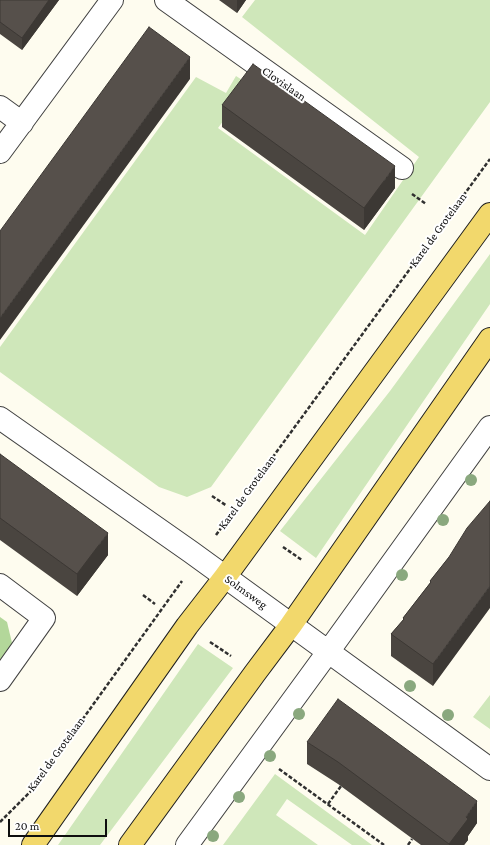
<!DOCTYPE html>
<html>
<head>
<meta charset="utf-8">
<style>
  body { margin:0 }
  #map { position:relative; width:490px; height:845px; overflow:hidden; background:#fefcef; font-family:"Crimson Pro",serif }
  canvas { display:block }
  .scale { position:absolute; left:8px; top:819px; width:99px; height:18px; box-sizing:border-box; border:2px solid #0e0e0e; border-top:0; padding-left:5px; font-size:12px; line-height:14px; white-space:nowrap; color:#0e0e0e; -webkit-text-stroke:3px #fff; paint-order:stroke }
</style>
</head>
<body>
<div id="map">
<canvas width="490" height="845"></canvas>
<div class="scale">20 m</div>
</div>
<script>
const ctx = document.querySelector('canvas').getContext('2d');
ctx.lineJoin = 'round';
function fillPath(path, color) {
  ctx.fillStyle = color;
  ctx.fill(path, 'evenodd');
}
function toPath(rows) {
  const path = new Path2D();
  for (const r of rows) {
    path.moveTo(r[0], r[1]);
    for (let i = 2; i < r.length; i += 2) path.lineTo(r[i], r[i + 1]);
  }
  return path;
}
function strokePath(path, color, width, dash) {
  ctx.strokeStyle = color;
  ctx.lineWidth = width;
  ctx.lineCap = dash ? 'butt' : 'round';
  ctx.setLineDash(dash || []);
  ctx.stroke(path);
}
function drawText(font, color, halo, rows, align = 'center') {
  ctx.font = font + ' "Crimson Pro",serif';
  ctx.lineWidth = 4;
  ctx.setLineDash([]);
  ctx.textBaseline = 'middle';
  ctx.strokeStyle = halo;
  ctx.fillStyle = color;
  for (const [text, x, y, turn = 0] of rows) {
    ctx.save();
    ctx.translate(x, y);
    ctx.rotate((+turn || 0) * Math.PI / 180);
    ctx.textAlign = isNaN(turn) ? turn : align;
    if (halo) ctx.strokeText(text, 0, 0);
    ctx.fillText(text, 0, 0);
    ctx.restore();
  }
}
const green = toPath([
  [255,0,490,0,490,102,211,487,187,497,159,487,0,372,0,347,196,77,226,93,236,76,250,85,218,128,365,235,419,157,242,17],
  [490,254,490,304,316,558,280,531,390,391],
  [198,644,233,668,100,845,58,845],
  [490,695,490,729,473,717],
  [275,774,372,845,352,845,287,799,276,815,318,845,223,845]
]);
const forest = toPath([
  [0,617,7,622,13,647,0,667]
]);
const path = toPath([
  [412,194,426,204],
  [212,496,227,506],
  [216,535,490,159],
  [283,547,302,560],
  [143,595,155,604],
  [210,642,231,656],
  [279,769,384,845],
  [328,804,341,786],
  [0,822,31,791,182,581],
  [408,845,412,839]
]);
const minor = toPath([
  [166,0,402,168],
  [0,107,22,123],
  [0,152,112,0],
  [0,418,191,552,490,769],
  [0,585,44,618,0,680],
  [187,845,328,652,490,427]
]);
const major = toPath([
  [33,845,187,626,225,577,490,214],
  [130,845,255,673,291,625,490,339]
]);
const trees = [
  [471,480],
  [443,520],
  [402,575],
  [410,686],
  [299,714],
  [448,715],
  [270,756],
  [239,797],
  [213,836]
];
const wall = toPath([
  [0,0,59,0,22,50,0,34],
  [219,0,246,0,237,13],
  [222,105,395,188,364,230,222,127],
  [0,454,108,555,77,596,0,540],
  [449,557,433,686,391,656,391,634,403,620,403,618,430,583,430,581],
  [307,742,477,823,468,836,468,840,464,845,421,845,338,784,307,764]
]);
const shadedWall = toPath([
  [49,0,59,0,22,50,22,38],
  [237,0,246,0,237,13],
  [190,57,190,79,0,340,0,318],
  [395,166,395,188,364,230,364,208],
  [108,533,108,555,77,596,77,574],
  [490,586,490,608,433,686,433,664],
  [477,801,477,823,468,836,468,840,464,845,449,845,449,844,466,817]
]);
const building = toPath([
  [0,0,49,0,22,38,0,22,0,0],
  [149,27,190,57,0,318,0,231,149,27],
  [253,64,395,166,364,208,222,105,253,64],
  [0,454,108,533,77,574,0,518,0,454],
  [490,501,490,586,433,664,391,634,404,619,403,618,431,582,430,581,449,557,467,528,490,501],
  [338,699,477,801,466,817,468,819,449,844,338,762,307,742,338,699]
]);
const streetNames = [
  ["Clovislaan",284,84,35],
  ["Karel de Grotelaan",438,230,-54],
  ["Karel de Grotelaan",247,492,-54],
  ["Solmsweg",246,592,36],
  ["Karel de Grotelaan",56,754,-54]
];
fillPath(green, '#cfe7ba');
fillPath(forest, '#b3d79a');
strokePath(minor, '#414141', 24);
strokePath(major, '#1f1f1f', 24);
strokePath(path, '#303030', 2.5, [4, 2]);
strokePath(minor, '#fff', 22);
strokePath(major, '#f2d86c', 22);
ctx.fillStyle = '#8aa87e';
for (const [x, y] of trees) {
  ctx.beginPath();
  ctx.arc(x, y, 6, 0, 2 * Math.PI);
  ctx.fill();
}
fillPath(wall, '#4a4540');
fillPath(shadedWall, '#3c3834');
fillPath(building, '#56504b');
strokePath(building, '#3c3834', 1);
drawText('12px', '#0e0e0e', '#fff', streetNames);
</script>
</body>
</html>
